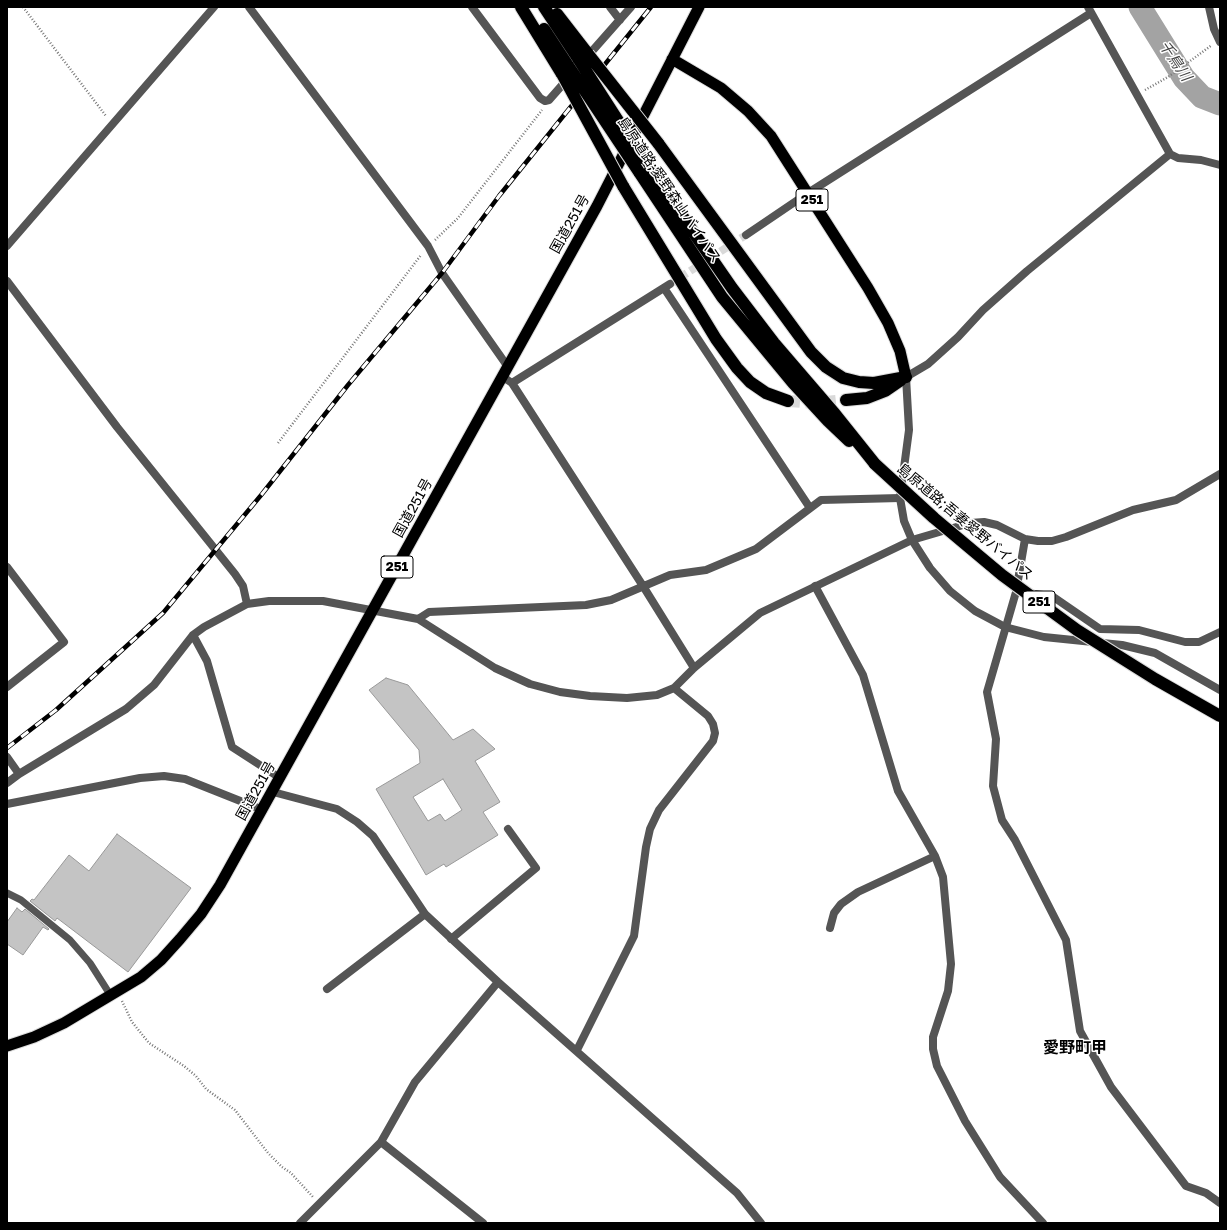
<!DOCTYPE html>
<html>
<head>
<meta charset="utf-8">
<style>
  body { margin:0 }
  #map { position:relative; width:1227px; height:1230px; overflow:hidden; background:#fff; font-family:"Golos Text",sans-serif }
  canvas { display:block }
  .frame { position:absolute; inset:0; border:8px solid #000; pointer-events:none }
</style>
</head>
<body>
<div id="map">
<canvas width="1227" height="1230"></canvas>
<div class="frame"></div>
</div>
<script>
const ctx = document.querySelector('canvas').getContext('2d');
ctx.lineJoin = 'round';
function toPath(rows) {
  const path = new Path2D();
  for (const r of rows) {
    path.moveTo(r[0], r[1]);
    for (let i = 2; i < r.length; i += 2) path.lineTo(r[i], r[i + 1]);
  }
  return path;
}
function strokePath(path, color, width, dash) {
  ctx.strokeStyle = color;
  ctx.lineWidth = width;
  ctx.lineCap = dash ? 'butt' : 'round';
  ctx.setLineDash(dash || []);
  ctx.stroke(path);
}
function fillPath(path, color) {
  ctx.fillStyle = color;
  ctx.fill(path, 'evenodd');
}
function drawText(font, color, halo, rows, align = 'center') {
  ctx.font = font + ' "Golos Text","Noto Sans JP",sans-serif';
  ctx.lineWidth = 3;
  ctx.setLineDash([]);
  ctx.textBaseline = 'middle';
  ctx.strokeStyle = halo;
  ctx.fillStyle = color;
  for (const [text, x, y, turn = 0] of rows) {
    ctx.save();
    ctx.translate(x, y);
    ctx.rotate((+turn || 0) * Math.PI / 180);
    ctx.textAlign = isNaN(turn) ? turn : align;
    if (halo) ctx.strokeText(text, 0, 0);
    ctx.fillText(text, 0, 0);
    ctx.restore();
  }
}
const river = toPath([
  [1140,7,1184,78,1202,97,1220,104]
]);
const building = toPath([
  [386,678,408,685,453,740,473,729,495,749,475,761,500,802,483,812,498,835,446,867,444,864,426,875,376,789,420,763,419,750,369,690,386,678],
  [443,779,462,810,445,821,440,814,428,821,413,797,443,779],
  [117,834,191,888,128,972,57,918,55,921,30,901,32,899,34,900,69,855,89,871,117,834],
  [17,908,22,912,25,909,49,929,48,930,43,927,23,955,7,944,7,922,17,908]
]);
const minorTunnel = toPath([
  [670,284,746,235]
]);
const motorwayTunnel = toPath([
  [788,401,817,403,846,400]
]);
const path = toPath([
  [23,7,106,116],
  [1145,90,1168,77,1212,45],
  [435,240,458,218,542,110],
  [278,443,421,255],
  [122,1001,132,1022,149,1043,184,1066,196,1076,206,1089,235,1110,268,1153,282,1167,291,1173,313,1197]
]);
const service = toPath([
  [7,893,21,900,70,940,90,963,111,996]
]);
const minor = toPath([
  [249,7,428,246,442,273,508,367],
  [472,7,540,98,545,101,549,100,631,7],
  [610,7,620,20],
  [1088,7,1170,154,1178,158,1201,160,1220,165],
  [1209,7,1214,29,1220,42],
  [746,235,808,193,1091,13],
  [7,246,214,7],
  [7,281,117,427,235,574,243,586,247,604],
  [664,288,810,508],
  [503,377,512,383,643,586,694,668],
  [906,377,928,364,958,337,983,310,1027,271,1170,154],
  [512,383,670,284],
  [1025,539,1016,592,987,692,996,739,993,786,1002,820,1015,840,1066,940,1080,1031,1111,1087,1186,1186,1206,1193,1220,1203],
  [7,567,64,642,7,687],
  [815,586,863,675,898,791,935,856,943,877,951,964,948,991,933,1037,933,1049,937,1066,965,1121,1000,1177,1043,1223],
  [1026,593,1052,596,1100,629,1139,630,1185,642,1199,642,1220,632],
  [418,619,429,612,586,605,611,600,670,575,706,570,756,549,821,500,900,498],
  [193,635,207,661,232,747,280,778],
  [7,757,19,774],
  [7,783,19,774,126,709,154,685,193,635,204,627,247,604,269,601,323,601,418,619,495,668,530,684,560,692,590,696,627,698,657,695,674,688,694,668,760,613,912,540,970,523,984,522,997,525,1025,539,1038,541,1052,541,1066,537,1133,510,1176,500,1220,474],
  [273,792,337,809,357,822,373,836,425,914,498,982,737,1193,761,1223],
  [7,804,140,778,164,776,185,779,263,810],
  [830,928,834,913,841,904,858,892,935,856],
  [451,939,536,868,508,829],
  [327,989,425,914],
  [577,1050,634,936,646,847,650,829,659,810,713,741,715,733,713,724,708,716,674,688],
  [381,1142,483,1223],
  [300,1223,381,1142,415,1082,498,982]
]);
const tertiary = toPath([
  [906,377,909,430,900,498,904,521,912,540,930,568,950,591,975,611,1005,627,1044,637,1122,645,1155,653,1220,690]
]);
const trunk = toPath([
  [672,59,721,88,748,111,771,136,868,288,888,323,900,351,906,377],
  [7,1046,34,1037,64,1023,141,977,161,960,180,939,201,914,220,885,597,206,699,7]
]);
const motorway = toPath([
  [521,7,562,74],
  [544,7,579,60],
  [557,14,588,54],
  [544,29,569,67],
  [658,143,811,352,826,367,843,378,859,382,874,383,906,377],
  [642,158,732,288,774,343,835,414,875,464],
  [639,172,722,297,793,383,828,421,849,441],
  [623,186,716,339,737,368,750,382,766,393,788,401],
  [846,400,867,398,885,391,901,380]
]);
const rail = toPath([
  [7,748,56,710,163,613,262,494,348,385,442,273,499,196,651,7]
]);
const motorwayBridge = toPath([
  [588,54,658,143],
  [579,60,642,158],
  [569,67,639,172],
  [562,74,623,186],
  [875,464,934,518,1002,575,1077,630,1155,679,1220,716]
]);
const shields = [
  [812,200,32],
  [397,567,32],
  [1039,602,32]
];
const shieldNames = [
  ["251",812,200],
  ["251",397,567],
  ["251",1039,602]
];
const streetNames = [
  ["島原道路;愛野森山バイパス",669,190,56],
  ["国道251号",570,224,-61],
  ["国道251号",413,508,-61],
  ["島原道路;吾妻愛野バイパス",965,522,40],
  ["国道251号",256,791,-61]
];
const waterNames = [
  ["千鳥川",1175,61,56]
];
const quarterNames = [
  ["愛野町甲",1075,1048]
];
strokePath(river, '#a3a3a3', 23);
fillPath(building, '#c4c4c4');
strokePath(building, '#999', 1);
strokePath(minorTunnel, '#d9d9d9', 8, [8, 4]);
strokePath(motorwayTunnel, '#d9d9d9', 12, [12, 6]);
strokePath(trunk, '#dbdbdb', 13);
strokePath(motorway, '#dbdbdb', 14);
strokePath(path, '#777', 2.5, [1, 2]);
strokePath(service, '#555', 7);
strokePath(minor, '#555', 8);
strokePath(tertiary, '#555', 8);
strokePath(trunk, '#000', 11);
strokePath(motorway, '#000', 12);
strokePath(rail, '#000', 4.5);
strokePath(rail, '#fff', 3, [9]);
strokePath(motorwayBridge, '#dbdbdb', 14, []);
strokePath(motorwayBridge, '#000', 12);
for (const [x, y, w] of shields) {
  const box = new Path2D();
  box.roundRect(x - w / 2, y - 11, w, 22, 3);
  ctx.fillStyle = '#fff';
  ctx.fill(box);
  strokePath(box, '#000', 1);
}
drawText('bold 13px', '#000', null, shieldNames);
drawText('14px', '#000', '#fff', streetNames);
drawText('italic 15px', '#444', '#fff', waterNames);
drawText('bold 16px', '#000', '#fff', quarterNames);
</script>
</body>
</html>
